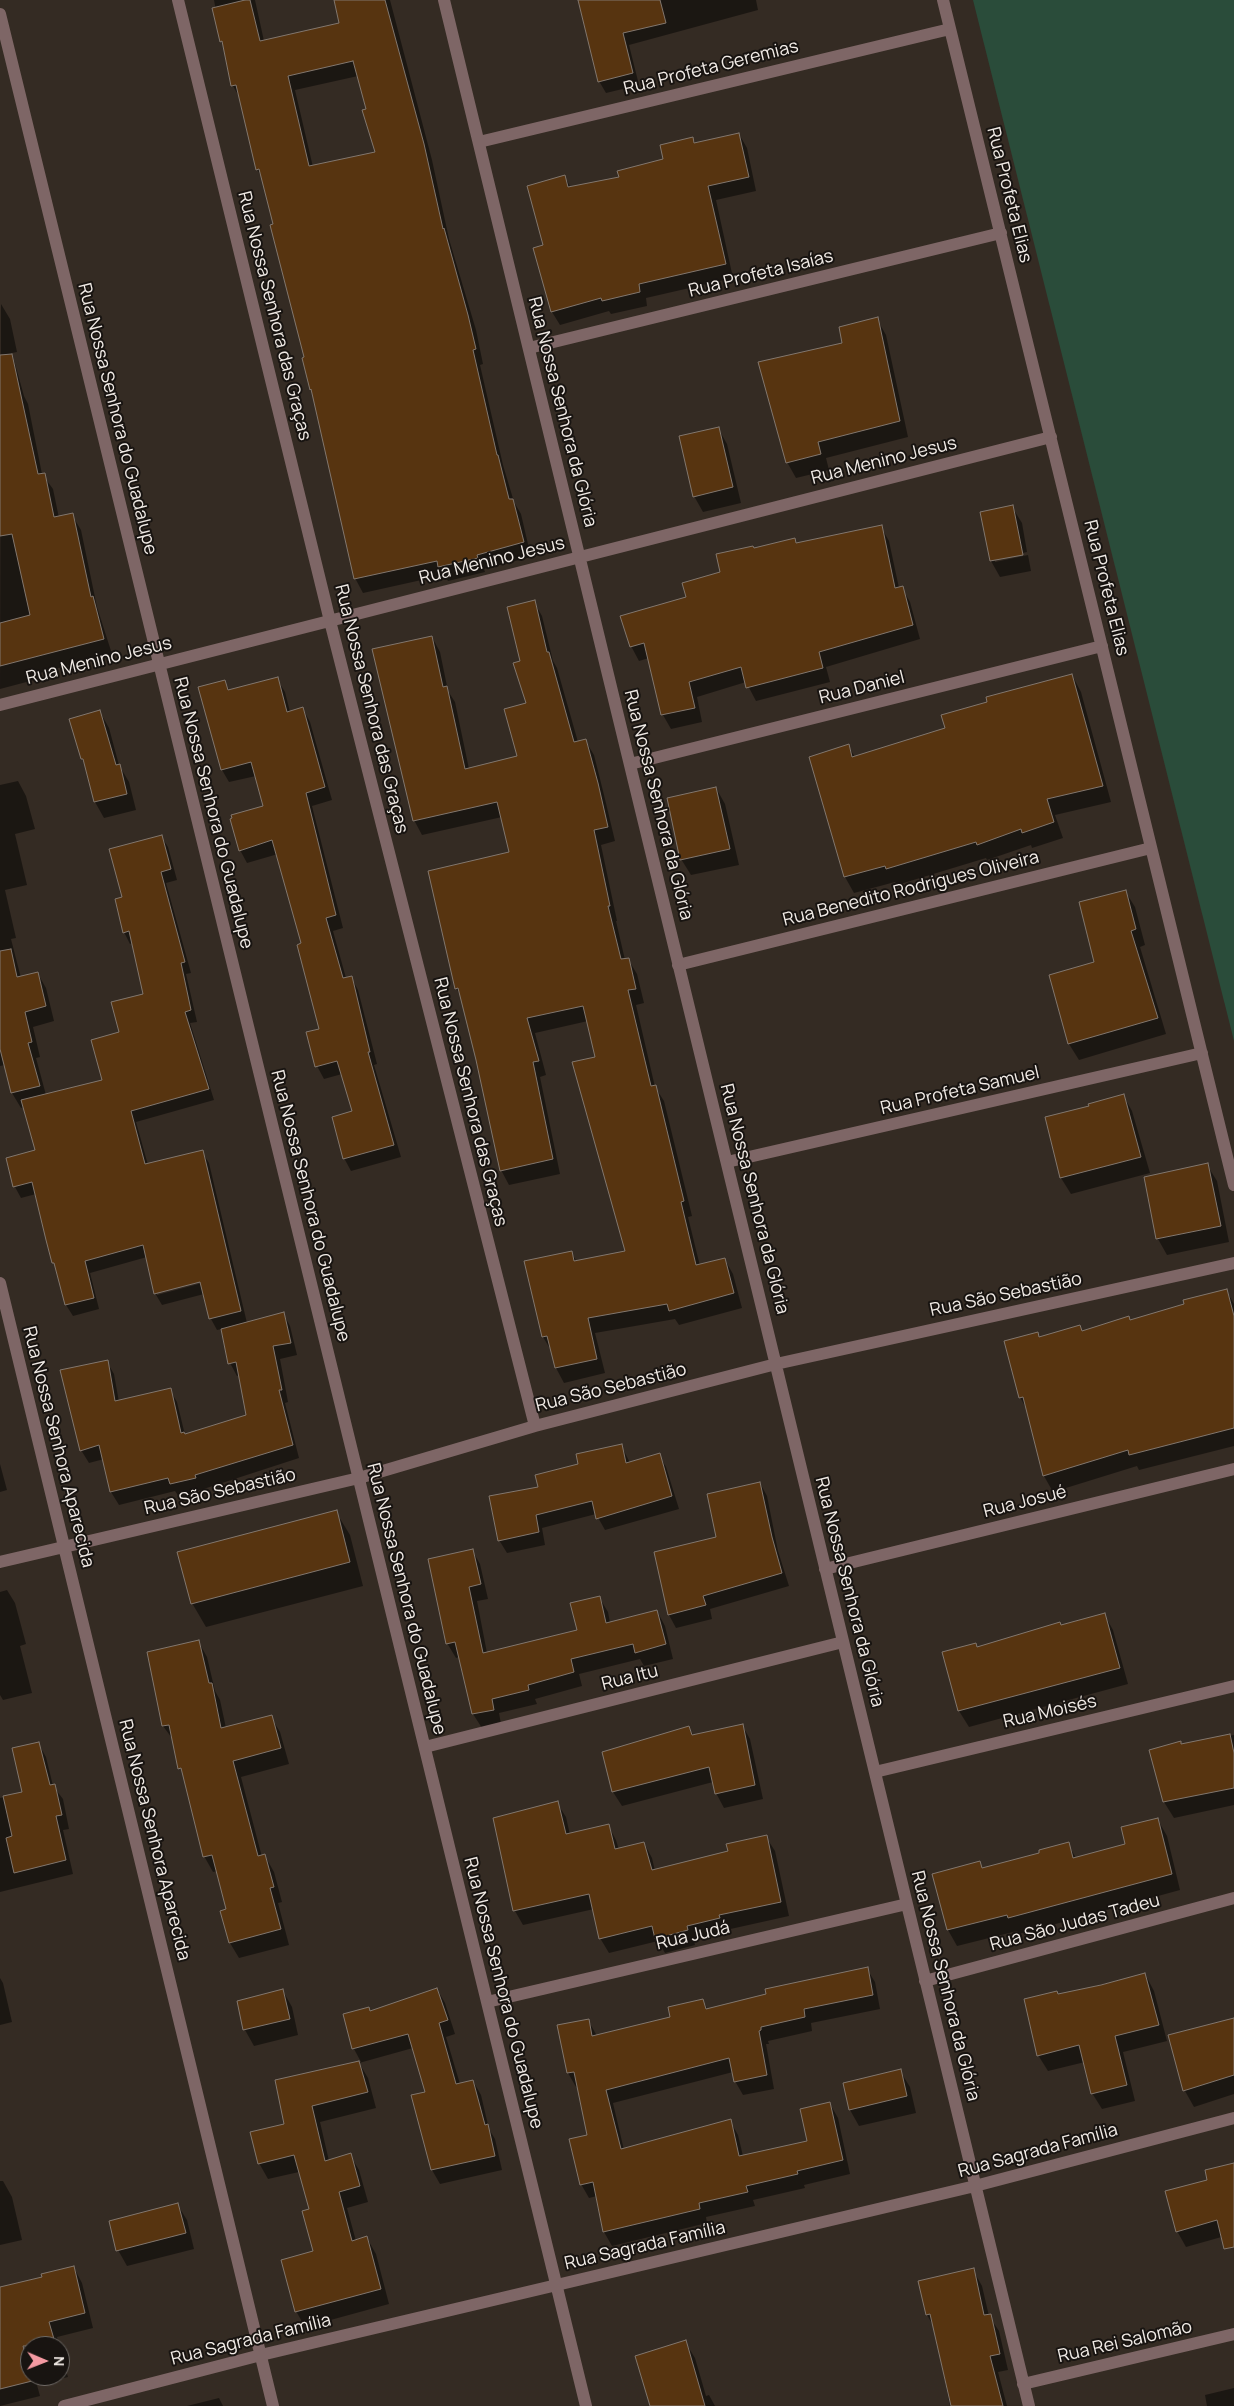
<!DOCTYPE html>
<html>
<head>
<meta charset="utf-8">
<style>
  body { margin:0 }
  #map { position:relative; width:1234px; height:2406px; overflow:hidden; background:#342b23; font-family:Manrope,sans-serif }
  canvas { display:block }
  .north { position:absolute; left:20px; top:2336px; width:50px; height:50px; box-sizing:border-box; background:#181411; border:1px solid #6f6a66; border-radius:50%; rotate:91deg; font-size:14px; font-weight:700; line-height:20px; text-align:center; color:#f1ebe6 }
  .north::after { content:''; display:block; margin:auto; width:18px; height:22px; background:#f49aa2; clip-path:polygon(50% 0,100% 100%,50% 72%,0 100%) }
</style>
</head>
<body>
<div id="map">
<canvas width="1234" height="2406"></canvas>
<div class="north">N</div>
</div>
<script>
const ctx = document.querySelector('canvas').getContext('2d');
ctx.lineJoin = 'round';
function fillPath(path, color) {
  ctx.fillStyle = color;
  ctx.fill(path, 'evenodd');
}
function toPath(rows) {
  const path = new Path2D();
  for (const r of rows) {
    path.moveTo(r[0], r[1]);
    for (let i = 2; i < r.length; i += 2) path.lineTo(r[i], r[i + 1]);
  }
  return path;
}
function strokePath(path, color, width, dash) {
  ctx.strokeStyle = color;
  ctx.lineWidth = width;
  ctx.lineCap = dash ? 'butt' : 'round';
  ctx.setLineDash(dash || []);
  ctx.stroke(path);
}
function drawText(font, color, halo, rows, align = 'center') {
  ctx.font = font + ' Manrope,sans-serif';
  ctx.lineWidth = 4;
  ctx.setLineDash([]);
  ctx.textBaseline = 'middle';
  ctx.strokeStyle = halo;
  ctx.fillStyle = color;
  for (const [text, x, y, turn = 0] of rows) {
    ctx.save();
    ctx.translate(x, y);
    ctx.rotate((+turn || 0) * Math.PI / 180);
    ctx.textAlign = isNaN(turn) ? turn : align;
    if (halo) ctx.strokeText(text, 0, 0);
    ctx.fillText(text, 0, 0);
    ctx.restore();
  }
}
const green = toPath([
  [973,0,1234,0,1234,1041]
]);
const shadow = toPath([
  [214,0,255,0,264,41,341,24,336,0,390,0,432,160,449,239,476,330,483,364,480,365,503,465,514,502,521,514,531,557,484,569,485,572,448,581,444,575,363,593,355,578,275,225,263,180,257,169,241,100,233,86,225,47,221,41],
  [358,76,376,153,313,167,295,90],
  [578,0,756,0,758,10,629,45,639,85,606,93,599,81],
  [739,134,747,148,756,191,716,200,733,278,646,298,647,306,611,314,609,311,560,325,552,312,545,246,565,177,571,188,620,178,665,160,692,138,696,144],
  [1,304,10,319,17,352,12,353,24,396,28,404,42,474,53,489,59,518,72,515,81,530,97,607,112,654,32,675,34,680,0,689],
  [877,319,886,335,908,437,826,458,829,470,796,478,787,462,844,343],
  [718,428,727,444,741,503,703,512,694,496],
  [1012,507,1022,523,1027,552,995,559,995,562,1028,555,1031,571,1000,577,991,561],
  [881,527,889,541,899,588,902,588,910,602,920,639,826,667,830,682,756,701,746,682,697,697,702,722,671,729,663,715,649,658,639,661,631,646,687,598,754,550,794,539,797,544],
  [534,602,542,616,553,661,557,668,578,742,585,740,594,755,605,799,615,841,601,845,617,921,616,921,625,960,628,959,637,974,644,1003,636,1005,655,1087,664,1101,692,1216,688,1217,700,1266,725,1260,733,1274,742,1308,679,1325,675,1319,595,1333,605,1373,564,1383,556,1368,552,1352,543,1337,526,1262,571,1252,577,1262,626,1252,596,1057,588,1021,535,1033,546,1075,540,1077,560,1174,509,1185,501,1170,478,1059,462,998,456,988,511,853,502,817,422,835,414,820,432,637,440,652,448,691,455,702,469,769,519,757,527,704,521,662],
  [1072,675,1081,692,1111,802,1055,815,1063,838,1032,848,1031,845,987,860,986,858,897,885,895,882,854,893,845,877,810,758,848,746,855,757,946,728,989,703],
  [277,679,285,692,290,712,303,709,310,722,332,800,312,806,343,928,333,931,346,978,351,977,358,990,377,1064,374,1065,401,1157,351,1171,344,1158,354,1112,342,1074,324,1079,317,1066,320,1030,303,944,278,854,247,863,240,850,264,807,256,776,229,782,222,770,224,681,230,691],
  [100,712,109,728,119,765,129,782,136,810,104,818,95,802,86,767,82,759],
  [18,781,26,796,35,829,15,834,27,885,5,890,16,938,11,939,21,978,38,974,46,988,54,1021,33,1027,40,1057,36,1058,46,1095,103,1080,120,1033,144,995,133,943,130,944,124,932,124,898,161,836,168,847,177,880,166,883,191,973,186,974,197,1022,190,1023,214,1100,136,1122,148,1165,202,1152,209,1163,247,1323,283,1313,290,1326,297,1355,280,1359,288,1402,285,1403,299,1458,179,1497,175,1491,119,1505,111,1492,104,1459,89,1463,81,1450,107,1362,114,1374,119,1402,170,1390,177,1402,185,1435,248,1416,240,1375,237,1376,230,1363,222,1329,217,1330,211,1319,204,1294,162,1305,155,1293,147,1257,90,1273,99,1309,73,1316,66,1305,54,1263,36,1194,21,1198,15,1187,7,1158,36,1150,24,1107,21,1108,12,1093,5,1065,0,1066,0,785],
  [205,1280,206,1282,157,1295,157,1292],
  [716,788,725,804,739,865,691,875,681,859],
  [1125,891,1135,907,1145,945,1140,947,1166,1034,1079,1060,1069,1044,1095,963],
  [1123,1095,1132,1111,1150,1173,1071,1194,1061,1178,1090,1107],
  [1207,1165,1217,1181,1229,1242,1167,1255,1158,1239,1145,1178],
  [1226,1290,1234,1304,1234,1446,1139,1470,1137,1466,1053,1492,1044,1476,1028,1412,1020,1397,1040,1338,1080,1327,1083,1332,1130,1322],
  [621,1445,630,1463,659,1455,666,1467,679,1509,605,1530,596,1514,542,1528,545,1545,507,1553,499,1540,539,1487],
  [0,1464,7,1490,0,1492],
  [760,1483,767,1496,778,1551,789,1586,710,1609,712,1619,676,1628,669,1615,655,1553,717,1538],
  [336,1512,350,1535,363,1586,206,1627,192,1603],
  [472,1550,480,1564,488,1599,477,1601,487,1653,578,1631,599,1597,608,1612,610,1623,657,1611,665,1626,673,1659,644,1666,640,1659,579,1674,582,1686,535,1699,537,1704,499,1713,501,1724,482,1728,473,1714,459,1657,456,1658,447,1643],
  [7,1590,15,1603,26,1644,20,1646,32,1693,3,1700,0,1695,0,1592],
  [1104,1614,1113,1630,1128,1684,969,1727,959,1711,977,1648],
  [198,1641,207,1657,215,1691,220,1700,226,1728,271,1717,280,1732,289,1764,241,1777,262,1857,265,1856,274,1872,282,1902,278,1903,289,1945,239,1958,230,1943,222,1911,228,1910,218,1871,213,1872,204,1856,174,1741,163,1726],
  [742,1725,750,1739,763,1799,724,1808,716,1793,713,1782,622,1806,613,1792,603,1752,689,1728,694,1736],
  [1234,1735,1234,1805,1174,1818,1164,1802,1151,1751],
  [38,1743,46,1757,53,1786,63,1799,69,1829,63,1830,73,1874,0,1892,0,1798,24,1793],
  [557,1803,566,1817,570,1835,608,1825,616,1840,619,1850,644,1843,652,1858,655,1871,729,1852,766,1837,775,1851,789,1916,726,1930,727,1932,694,1941,695,1945,665,1953,658,1941,609,1953,600,1938,594,1909,523,1925,515,1911,495,1819],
  [1158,1820,1167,1836,1180,1890,1019,1934,1017,1931,957,1946,948,1930,934,1875,980,1863,983,1869,1041,1854,1068,1844,1076,1858,1126,1845],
  [867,1969,875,1982,880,2009,811,2023,812,2031,768,2041,769,2044,766,2044,774,2089,743,2095,735,2081,733,2072,613,2103,624,2150,730,2121,738,2135,743,2156,808,2141,830,2104,838,2118,850,2174,804,2185,805,2188,753,2200,755,2206,706,2217,707,2223,612,2246,604,2232,597,2196,589,2198,581,2184,588,2136,578,2086,576,2087,568,2073,588,2020,597,2036,672,2018,703,2000,708,2010],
  [1145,1974,1154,1991,1167,2041,1123,2052,1135,2101,1102,2109,1092,2093,1085,2062,1048,2071,1038,2055,1058,1995],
  [0,1978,3,1983,12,2022,0,2025],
  [437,1989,445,2003,455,2034,446,2037,460,2084,473,2081,481,2095,489,2129,495,2139,502,2170,440,2184,432,2170,413,2096,426,2093,413,2048,359,2063,368,2078,376,2108,320,2122,329,2161,350,2155,359,2170,368,2202,347,2208,356,2241,367,2238,376,2254,389,2304,305,2327,296,2311,314,2252,310,2210,299,2172,268,2179,259,2163,285,2125,276,2081,361,2062,354,2049,344,2015,370,2012],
  [283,1991,292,2007,298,2035,254,2046,245,2030],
  [1234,2019,1234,2094,1194,2107,1185,2091,1170,2036],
  [900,2071,910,2087,916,2113,859,2126,850,2110],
  [1234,2164,1234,2240,1225,2236,1186,2247,1177,2231,1209,2181],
  [0,2181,3,2181,12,2197,22,2240,0,2245],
  [177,2204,187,2220,194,2249,127,2266,118,2250],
  [74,2268,82,2283,93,2328,57,2337,59,2346,30,2346,30,2376,60,2376,60,2349,68,2377,37,2385,40,2396,0,2406,0,2288,44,2278],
  [973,2270,982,2286,989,2316,999,2331,1008,2370,998,2372,1007,2406,950,2406,934,2327,927,2315,920,2282],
  [685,2342,695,2358,706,2396,709,2395,715,2406,650,2406,636,2356],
  [1234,2388,1234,2406,1207,2406,1205,2395],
  [219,2398,223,2406,187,2406]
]);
const building = toPath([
  [245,0,250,0,260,41,339,23,334,0,385,0,424,144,443,229,444,228,468,315,476,349,473,350,497,455,498,455,509,499,513,499,524,542,477,555,478,558,438,567,437,561,354,579,311,389,310,390,302,358,304,357,270,225,273,224,259,169,256,170,236,85,231,86,222,41,220,42,212,8,245,0],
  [353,61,366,109,362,110,375,152,309,166,288,76,353,61],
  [578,0,660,0,666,23,623,33,633,73,598,82,578,0],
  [739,133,749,177,708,186,726,264,639,284,640,292,602,301,601,298,551,312,533,248,543,245,527,186,565,175,568,187,619,177,617,171,663,159,660,145,693,137,694,143,739,133],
  [878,317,900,421,818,442,821,454,786,463,758,362,842,343,839,327,878,317],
  [12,354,38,474,45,473,54,517,73,513,91,597,93,596,104,639,0,666,0,623,30,615,12,534,0,536,0,355,12,354],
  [719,427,733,487,693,497,679,436,719,427],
  [1013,505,1023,555,990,561,980,512,1013,505],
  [882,525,895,588,903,586,913,625,819,652,823,668,746,688,741,667,689,682,695,708,661,715,644,643,630,647,620,616,686,597,682,583,720,572,716,554,753,546,754,548,795,538,796,543,882,525],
  [535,600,547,652,549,652,574,742,586,739,598,783,608,827,594,830,610,906,608,906,621,959,629,958,636,989,628,990,651,1086,656,1085,684,1201,681,1202,696,1265,725,1258,734,1293,669,1311,667,1304,588,1318,597,1359,555,1368,547,1336,542,1337,524,1261,572,1251,574,1261,625,1251,572,1062,595,1057,583,1006,527,1018,539,1061,533,1062,553,1159,500,1171,476,1060,458,988,455,989,428,871,509,852,497,802,413,821,372,649,432,636,443,687,447,686,465,769,517,756,504,709,526,703,513,663,520,661,507,607,535,600],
  [1072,674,1103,786,1047,799,1054,822,1022,833,1021,829,977,845,976,842,886,869,885,866,844,877,809,757,849,744,852,757,945,728,941,715,987,702,986,697,1072,674],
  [278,677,287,712,303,707,325,787,306,793,336,915,326,918,343,978,352,976,370,1052,368,1052,394,1145,343,1159,332,1117,352,1111,337,1061,315,1067,306,1032,319,1029,297,945,301,943,272,840,239,851,230,819,232,818,231,815,263,806,251,762,221,770,198,687,225,680,228,690,278,677],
  [100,710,116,765,120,764,127,794,94,802,83,759,81,759,69,719,100,710],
  [716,787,730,849,680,860,667,798,716,787],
  [162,835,171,869,161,872,185,962,181,963,191,1010,185,1012,209,1089,131,1111,145,1164,203,1150,241,1311,209,1319,200,1282,154,1294,143,1245,85,1261,94,1298,65,1305,54,1263,52,1263,46,1240,32,1182,13,1187,6,1158,35,1150,21,1100,102,1080,91,1040,119,1032,111,1002,143,994,129,931,123,933,115,899,122,897,109,849,162,835],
  [1126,890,1136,929,1131,931,1158,1018,1068,1044,1049,975,1094,962,1079,902,1126,890],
  [11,949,17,977,38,972,46,1006,25,1012,32,1042,28,1043,40,1086,11,1093,0,1049,0,951,11,949],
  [1124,1094,1141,1157,1060,1178,1045,1117,1089,1106,1088,1104,1124,1094],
  [1208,1163,1221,1226,1156,1239,1144,1177,1208,1163],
  [1227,1289,1234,1316,1234,1428,1129,1455,1128,1450,1043,1476,1023,1397,1019,1398,1004,1341,1038,1332,1039,1337,1080,1325,1082,1331,1129,1316,1130,1320,1184,1304,1183,1300,1227,1289],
  [284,1312,291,1343,273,1346,282,1390,279,1390,293,1445,195,1475,196,1478,170,1484,168,1478,110,1492,99,1445,80,1451,60,1370,108,1360,115,1401,171,1388,181,1433,184,1432,185,1434,246,1415,236,1362,228,1364,221,1329,284,1312],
  [622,1444,626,1463,660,1453,672,1496,596,1519,592,1501,536,1515,539,1532,498,1541,489,1496,538,1487,535,1475,578,1464,576,1454,622,1444],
  [760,1482,772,1537,782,1573,703,1596,706,1605,668,1615,654,1552,716,1537,707,1494,760,1482],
  [337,1510,350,1562,191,1604,177,1552,337,1510],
  [473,1549,481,1584,469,1587,483,1653,577,1630,570,1603,600,1596,606,1623,657,1610,666,1644,635,1653,633,1644,571,1659,574,1672,528,1685,529,1690,492,1699,494,1710,472,1714,455,1642,446,1644,428,1559,473,1549],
  [1105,1613,1120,1668,958,1711,942,1652,976,1643,977,1647,1060,1622,1061,1625,1105,1613],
  [199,1640,209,1683,212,1683,221,1728,272,1715,281,1748,233,1761,258,1856,265,1854,274,1887,270,1888,281,1929,229,1943,220,1911,226,1909,212,1855,203,1857,181,1768,178,1769,169,1725,162,1726,147,1652,199,1640],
  [743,1724,755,1785,715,1794,709,1767,612,1792,602,1752,689,1726,692,1735,743,1724],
  [1230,1734,1234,1753,1234,1788,1163,1802,1149,1750,1181,1741,1181,1744,1230,1734],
  [39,1742,50,1785,55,1784,62,1815,56,1816,66,1860,14,1873,6,1838,12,1836,3,1796,22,1792,12,1748,39,1742],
  [558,1801,566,1834,609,1824,615,1849,644,1842,652,1870,728,1851,726,1844,767,1835,781,1902,719,1915,720,1918,687,1926,688,1930,655,1939,652,1926,599,1939,589,1894,513,1911,493,1818,558,1801],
  [1158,1818,1172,1874,1008,1918,1007,1915,947,1930,932,1874,980,1861,982,1868,1039,1853,1039,1850,1069,1842,1073,1858,1125,1844,1121,1827,1158,1818],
  [868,1967,873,1995,804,2009,805,2017,761,2027,761,2030,759,2031,767,2075,734,2082,729,2058,606,2090,621,2149,731,2119,739,2156,807,2141,800,2109,830,2102,843,2160,797,2171,798,2174,746,2186,748,2192,699,2203,700,2209,603,2232,593,2182,580,2185,569,2139,587,2135,574,2072,567,2073,557,2025,589,2019,592,2036,670,2017,668,2007,703,1999,706,2009,766,1994,765,1989,868,1967],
  [1145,1973,1159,2025,1115,2036,1127,2085,1091,2094,1079,2045,1037,2056,1024,1999,1057,1991,1058,1994,1101,1985,1145,1973],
  [437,1988,448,2020,439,2023,456,2084,473,2080,485,2125,488,2124,495,2156,431,2170,411,2095,425,2092,408,2034,352,2049,343,2014,369,2007,370,2011,437,1988],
  [283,1989,290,2019,243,2030,237,2001,283,1989],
  [1234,2018,1234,2075,1183,2091,1168,2035,1234,2018],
  [359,2061,368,2092,312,2106,325,2161,351,2153,360,2186,339,2192,352,2241,367,2236,381,2289,295,2312,281,2260,313,2251,302,2211,309,2209,294,2155,258,2164,250,2132,284,2124,275,2080,359,2061],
  [901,2069,907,2096,849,2110,843,2083,901,2069],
  [1234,2163,1234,2247,1224,2249,1217,2220,1176,2232,1165,2191,1207,2180,1205,2170,1234,2163],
  [178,2203,186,2233,116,2251,109,2221,178,2203],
  [74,2266,85,2313,49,2322,56,2346,23,2346,32,2381,0,2389,0,2287,42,2277,41,2274,74,2266],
  [974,2268,984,2315,991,2314,1000,2354,990,2356,1003,2406,951,2406,930,2314,926,2315,918,2281,974,2268],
  [686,2340,705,2406,650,2406,635,2356,686,2340]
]);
const minor = toPath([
  [178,0,330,621,535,1426],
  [444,0,1029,2406],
  [943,0,1234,1185],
  [0,14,586,2406],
  [479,142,950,29],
  [529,348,1001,233],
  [0,705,1051,437],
  [630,764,1102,646],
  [678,965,1151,848],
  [727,1162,1202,1053],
  [0,1283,273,2406],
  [0,1562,359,1478,535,1426,776,1364,1234,1263],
  [825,1569,1234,1469],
  [425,1747,843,1642],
  [875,1772,1234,1686],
  [925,1981,1234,1898],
  [487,2002,907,1904],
  [1023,2384,1234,2334],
  [64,2406,261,2355,975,2186,1234,2118]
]);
const streetNames = [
  ["Rua Profeta Geremias",711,68,-14],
  ["Rua Profeta Elias",1009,195,76],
  ["Rua Profeta Isaías",761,274,-14],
  ["Rua Nossa Senhora das Graças",274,316,76],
  ["Rua Nossa Senhora da Glória",562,412,76],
  ["Rua Nossa Senhora do Guadalupe",117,419,76],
  ["Rua Menino Jesus",884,461,-14],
  ["Rua Menino Jesus",492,561,-14],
  ["Rua Profeta Elias",1106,588,76],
  ["Rua Menino Jesus",99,661,-14],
  ["Rua Daniel",862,688,-14],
  ["Rua Nossa Senhora das Graças",371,709,76],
  ["Rua Nossa Senhora da Glória",658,805,76],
  ["Rua Nossa Senhora do Guadalupe",213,813,76],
  ["Rua Benedito Rodrigues Oliveira",911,889,-14],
  ["Rua Profeta Samuel",960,1091,-13],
  ["Rua Nossa Senhora das Graças",470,1102,76],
  ["Rua Nossa Senhora da Glória",754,1199,76],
  ["Rua Nossa Senhora do Guadalupe",310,1206,76],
  ["Rua São Sebastião",1006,1295,-12],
  ["Rua São Sebastião",611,1388,-14],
  ["Rua Nossa Senhora Aparecida",58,1447,76],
  ["Rua São Sebastião",220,1492,-13],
  ["Rua Josué",1025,1502,-14],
  ["Rua Nossa Senhora da Glória",849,1592,76],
  ["Rua Nossa Senhora do Guadalupe",406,1599,76],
  ["Rua Itu",630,1678,-14],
  ["Rua Moisés",1050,1712,-13],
  ["Rua Nossa Senhora Aparecida",154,1840,76],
  ["Rua São Judas Tadeu",1075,1923,-15],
  ["Rua Judá",693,1936,-13],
  ["Rua Nossa Senhora da Glória",945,1986,76],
  ["Rua Nossa Senhora do Guadalupe",503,1993,76],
  ["Rua Sagrada Família",1038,2151,-15],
  ["Rua Sagrada Família",645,2246,-13],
  ["Rua Sagrada Família",251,2340,-14],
  ["Rua Rei Salomão",1125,2342,-13]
];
fillPath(green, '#2a4c3a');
fillPath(shadow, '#0007');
fillPath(building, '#573410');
strokePath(building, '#82776e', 1);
strokePath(minor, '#7e6666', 12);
drawText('18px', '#f1ebe6', '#181411', streetNames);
</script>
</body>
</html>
